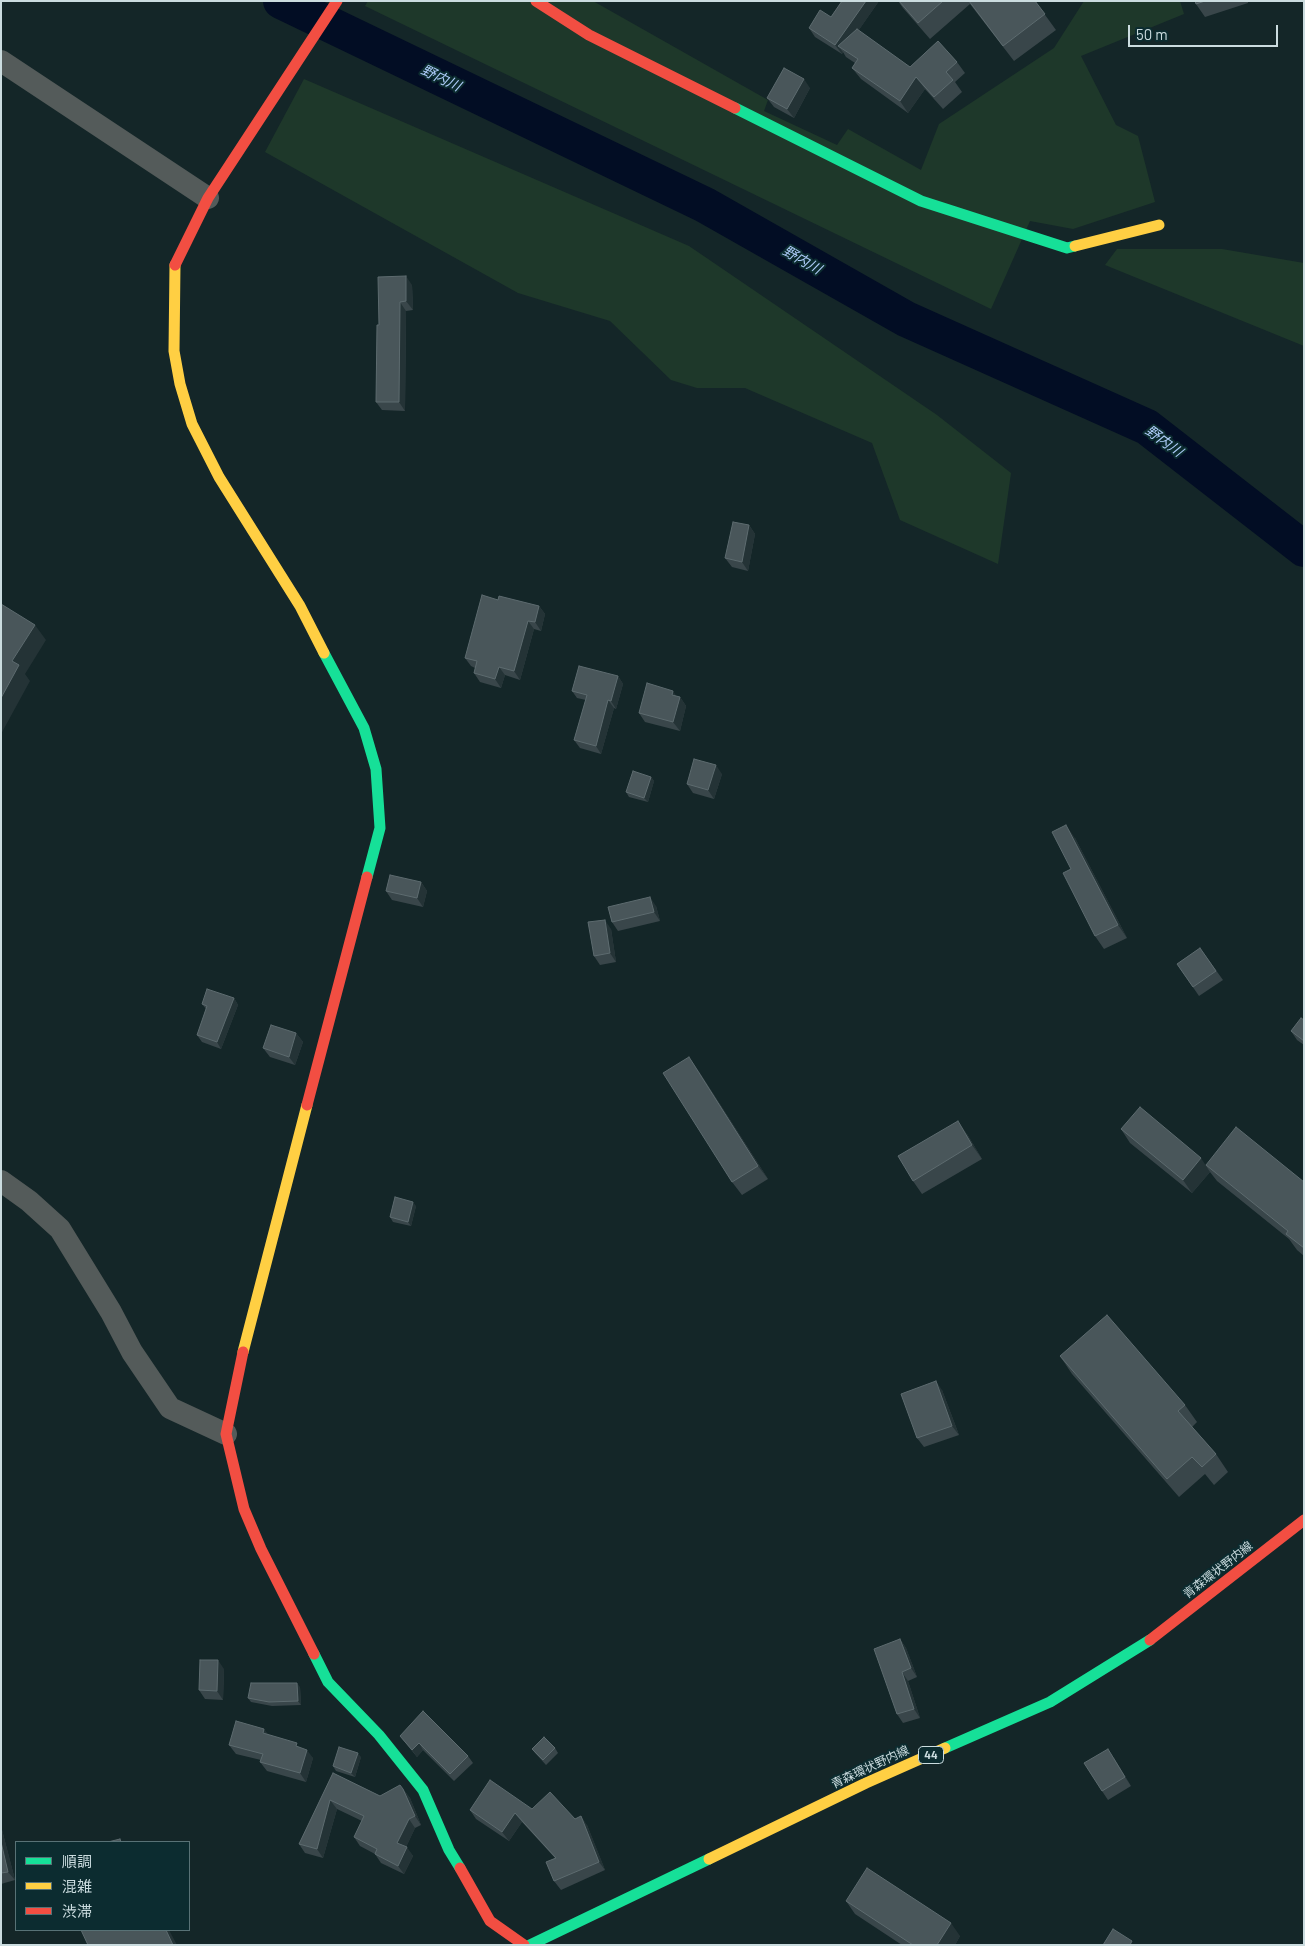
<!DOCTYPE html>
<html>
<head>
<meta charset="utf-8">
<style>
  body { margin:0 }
  #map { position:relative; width:1305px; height:1946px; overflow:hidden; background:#142628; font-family:Barlow,"Noto Sans JP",sans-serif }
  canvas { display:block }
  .frame { position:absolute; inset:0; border:2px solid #cbdcdf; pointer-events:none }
  .legend { position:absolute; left:15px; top:1841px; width:175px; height:90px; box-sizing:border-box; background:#0c2c30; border:1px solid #587276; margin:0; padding:6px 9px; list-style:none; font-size:15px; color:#cbdcdf }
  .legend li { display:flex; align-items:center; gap:10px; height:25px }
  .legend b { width:25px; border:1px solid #587276 }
  .scale { position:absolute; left:1128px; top:25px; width:150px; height:22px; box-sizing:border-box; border:2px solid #cbdcdf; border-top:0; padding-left:6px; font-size:15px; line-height:18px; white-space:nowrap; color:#cbdcdf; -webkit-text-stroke:4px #0c2c30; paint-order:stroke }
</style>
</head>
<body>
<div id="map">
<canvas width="1305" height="1946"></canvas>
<div class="frame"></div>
<ul class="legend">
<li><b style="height:6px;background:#16e098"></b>順調</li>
<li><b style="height:6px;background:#ffcf43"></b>混雑</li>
<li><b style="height:6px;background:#f24e42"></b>渋滞</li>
</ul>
<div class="scale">50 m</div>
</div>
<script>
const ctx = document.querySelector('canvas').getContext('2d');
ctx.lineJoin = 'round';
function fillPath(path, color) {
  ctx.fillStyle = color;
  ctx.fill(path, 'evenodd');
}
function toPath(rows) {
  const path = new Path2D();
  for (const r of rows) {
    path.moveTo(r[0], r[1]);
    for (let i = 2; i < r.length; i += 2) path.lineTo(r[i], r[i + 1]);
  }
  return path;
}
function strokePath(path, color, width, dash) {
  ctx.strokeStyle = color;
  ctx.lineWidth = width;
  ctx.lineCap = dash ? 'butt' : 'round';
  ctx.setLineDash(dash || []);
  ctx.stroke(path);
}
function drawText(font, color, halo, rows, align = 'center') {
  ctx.font = font + ' Barlow,"Noto Sans JP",sans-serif';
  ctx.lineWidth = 4;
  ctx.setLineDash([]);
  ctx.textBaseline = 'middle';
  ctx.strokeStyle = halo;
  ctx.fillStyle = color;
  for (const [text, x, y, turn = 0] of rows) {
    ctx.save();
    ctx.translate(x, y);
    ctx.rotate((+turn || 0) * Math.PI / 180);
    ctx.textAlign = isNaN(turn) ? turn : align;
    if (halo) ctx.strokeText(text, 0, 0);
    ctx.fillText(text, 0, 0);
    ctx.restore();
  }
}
const green = toPath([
  [368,1,593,1,768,100,764,111,837,145,848,129,921,170,939,124,1054,48,1084,1,1180,1,1184,14,1081,56,1116,125,1138,136,1155,202,1073,229,1030,221,991,309,365,6],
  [304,79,689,246,937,415,1011,473,998,564,900,520,872,443,745,388,697,388,671,380,610,321,518,293,265,152],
  [1117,249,1222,249,1304,263,1304,346,1105,265]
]);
const river = toPath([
  [281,1,705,205,906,319,1147,427,1304,549]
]);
const street = toPath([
  [1,61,208,198],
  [1,1181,29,1201,60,1229,111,1312,132,1352,170,1408,226,1434]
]);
const fast = toPath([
  [735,108,921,201,1067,248,1075,246],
  [324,653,364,728,376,769,380,828,367,877],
  [314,1654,328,1682,379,1735,423,1790,449,1850,460,1868],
  [945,1748,1050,1702,1150,1640],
  [530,1945,709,1859]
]);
const slow = toPath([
  [1075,246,1159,225],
  [175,265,174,351,180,384,192,424,219,477,300,606,324,653],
  [243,1352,307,1105],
  [709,1859,866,1783,945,1748]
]);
const jam = toPath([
  [536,1,589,35,735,108],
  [175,265,208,198,337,1],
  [307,1105,367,877],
  [243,1352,226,1434,244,1509,261,1549,314,1654],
  [1150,1640,1304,1520],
  [460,1868,490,1921,524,1945]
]);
const wall = toPath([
  [842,1,879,1,858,31,910,67,957,62,965,73,955,82,962,92,943,109,925,89,908,113,861,79,852,68,855,63,846,57,843,52,842,54,815,37,809,28,831,17],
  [898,1,1035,1,1056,30,1014,61,970,4,930,39,903,8],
  [1195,1,1248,1,1248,3,1205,17,1196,4],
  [810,88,794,118,774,107,767,98],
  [412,285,413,310,406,311,405,411,382,410,376,402,379,325],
  [749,525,755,534,748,571,732,567,725,558],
  [498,600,539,606,545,614,541,631,534,629,520,680,505,675,501,688,480,682,474,673,475,668,471,666,465,658],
  [618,676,623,684,616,709,614,708,601,754,580,748,574,740,586,700,577,698,572,691],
  [677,696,680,697,686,706,680,731,645,722,639,713],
  [722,774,714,799,693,793,687,784],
  [651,777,654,781,648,802,629,797,626,792],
  [1075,838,1127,938,1104,949,1095,936,1071,869],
  [421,882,427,891,423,907,392,900,386,891],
  [656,906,660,921,618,931,612,922],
  [611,929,616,962,600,965,594,956],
  [1200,948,1223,980,1199,996,1177,964],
  [234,998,238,1005,221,1049,202,1042,197,1035,206,1009,202,1004],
  [1304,1020,1304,1045,1297,1040,1291,1031],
  [296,1033,303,1042,295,1065,270,1057,263,1048],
  [698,1070,768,1179,742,1195,732,1182],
  [1121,1129,1206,1165,1304,1182,1304,1256,1297,1250,1289,1239,1217,1181,1210,1172,1192,1193,1130,1143],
  [967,1134,982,1159,922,1194,913,1181],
  [416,1206,411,1226,393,1222,390,1217],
  [1060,1356,1185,1405,1197,1422,1192,1427,1216,1454,1228,1472,1214,1485,1205,1474,1179,1497,1072,1374],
  [942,1390,959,1435,924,1447,917,1438],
  [900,1639,906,1648,917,1677,908,1681,920,1718,903,1723,897,1714],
  [224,1669,223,1700,205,1699,199,1690],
  [300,1687,301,1705,272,1706,251,1702,248,1698],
  [269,1735,299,1747,313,1758,306,1782,267,1771,260,1762,261,1760,236,1754,229,1745],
  [400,1736,468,1756,473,1763,454,1781,423,1750,417,1757],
  [555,1748,558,1753,546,1765,535,1753,532,1749],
  [361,1757,355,1777,336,1771,333,1766],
  [1114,1758,1131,1786,1108,1800,1102,1791],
  [333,1773,380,1796,403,1789,410,1798,421,1825,415,1828,406,1847,413,1856,404,1874,381,1863,375,1854,360,1846,354,1837,362,1821,337,1809,323,1858,305,1853,299,1844],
  [532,1809,587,1825,605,1870,561,1890,554,1881,555,1858,522,1822,509,1841,476,1819,470,1810],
  [1,1826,15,1880,1,1884],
  [846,1901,960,1936,955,1945,902,1945,855,1914]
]);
const shadedWall = toPath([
  [866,1,879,1,845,50,838,46,843,52,842,54,835,45],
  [916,77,925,89,908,113,900,101],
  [804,79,810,88,794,118,787,109],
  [406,276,412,285,413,310,406,301],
  [400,302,406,311,405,411,399,402],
  [749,525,755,534,748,571,742,562],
  [539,606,545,614,541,631,535,622],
  [528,621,534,629,520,680,514,671],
  [35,625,46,640,25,674,30,681,1,734,1,698,12,661],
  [499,667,505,675,501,688,495,679],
  [618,676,623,684,616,709,611,701],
  [673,691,679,700,672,695],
  [680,697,686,706,680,731,673,722],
  [608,700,614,708,601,754,596,746],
  [716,765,722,774,714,799,708,790],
  [651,777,654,781,648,802,644,798],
  [1066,825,1075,838,1127,938,1118,925],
  [421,882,427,891,423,907,417,898],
  [650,897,656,906,660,921,654,912],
  [605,920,611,929,616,962,610,953],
  [234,998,238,1005,221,1049,217,1042],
  [296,1033,303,1042,295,1065,289,1057],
  [689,1057,698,1070,768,1179,758,1166],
  [958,1121,967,1134,982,1159,972,1145],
  [1201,1158,1210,1172,1192,1193,1183,1180],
  [413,1202,416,1206,411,1226,408,1222],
  [936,1381,942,1390,959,1435,952,1426],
  [900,1639,906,1648,917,1677,911,1668],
  [218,1660,224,1669,223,1700,217,1691],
  [902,1672,908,1681,920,1718,914,1709],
  [297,1683,300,1687,301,1705,298,1701],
  [264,1729,271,1738,263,1733],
  [419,1743,423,1750,417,1757,412,1750],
  [1108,1749,1114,1758,1131,1786,1125,1777],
  [307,1750,313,1758,306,1782,300,1773],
  [358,1753,361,1757,355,1777,351,1773],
  [403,1789,410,1798,421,1825,415,1816],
  [330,1800,337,1809,323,1858,317,1849],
  [515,1813,522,1822,509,1841,502,1832],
  [581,1816,587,1825,605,1870,599,1862],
  [409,1819,415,1828,404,1852,397,1843],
  [1,1826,15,1880,8,1872,1,1842],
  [407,1847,413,1856,404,1874,398,1866],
  [951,1923,960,1936,955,1945,937,1945],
  [166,1930,169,1930,177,1945,173,1945]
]);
const building = toPath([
  [842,1,866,1,835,45,809,28,820,10,831,17,842,1],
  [899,1,943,1,918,23,899,1],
  [969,1,1035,1,1045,14,1003,46,969,1],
  [1195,1,1205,1,1196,4,1195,1],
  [857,29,910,67,938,41,957,62,946,72,953,80,934,97,916,77,900,101,852,68,858,59,838,46,857,29],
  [784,68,804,79,787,109,767,98,784,68],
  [406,276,406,301,400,302,399,402,376,402,377,325,379,325,378,277,406,276],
  [733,522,749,525,742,562,725,558,733,522],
  [482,595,498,600,499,596,539,606,535,622,528,621,514,671,499,667,495,679,474,673,477,661,465,658,482,595],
  [1,604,35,625,12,661,19,665,1,698,1,604],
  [579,666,618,676,611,701,608,700,596,746,574,740,587,695,572,691,579,666],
  [647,683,673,691,672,695,680,697,673,722,639,713,647,683],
  [694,759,716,765,708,790,687,784,694,759],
  [633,771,651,777,644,798,626,792,633,771],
  [1066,825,1118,925,1095,936,1063,873,1071,869,1052,832,1066,825],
  [390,875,421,882,417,898,386,891,390,875],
  [650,897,654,912,612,922,608,907,650,897],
  [605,920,610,953,594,956,588,922,605,920],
  [1200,948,1216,971,1193,987,1177,964,1200,948],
  [207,989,234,998,217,1042,197,1035,207,1006,202,1004,207,989],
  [1301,1018,1304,1020,1304,1041,1291,1031,1301,1018],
  [271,1025,296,1033,289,1057,263,1048,271,1025],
  [689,1057,758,1166,732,1182,663,1073,689,1057],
  [1140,1107,1201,1158,1183,1180,1121,1129,1140,1107],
  [958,1121,972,1145,913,1181,898,1156,958,1121],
  [1236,1127,1304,1182,1304,1248,1286,1234,1288,1231,1206,1165,1236,1127],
  [395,1197,413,1202,408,1222,390,1217,395,1197],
  [1107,1315,1185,1405,1178,1411,1216,1454,1202,1467,1192,1457,1167,1479,1060,1356,1107,1315],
  [936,1381,952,1426,917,1438,901,1394,936,1381],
  [900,1639,911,1668,902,1672,914,1709,897,1714,874,1649,900,1639],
  [200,1660,218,1660,217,1691,199,1690,200,1660],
  [251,1683,297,1683,298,1701,269,1702,248,1698,251,1683],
  [423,1711,468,1756,450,1774,419,1743,412,1750,400,1736,423,1711],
  [236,1721,264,1729,263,1733,297,1743,296,1746,307,1750,300,1773,260,1762,263,1754,229,1745,236,1721],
  [544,1737,555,1748,543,1760,532,1749,544,1737],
  [339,1747,358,1753,351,1773,333,1766,339,1747],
  [1108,1749,1125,1777,1102,1791,1084,1763,1108,1749],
  [333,1773,380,1796,400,1785,403,1789,415,1816,409,1819,397,1843,407,1847,398,1866,375,1854,377,1849,354,1837,364,1816,330,1800,317,1849,299,1844,333,1773],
  [490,1780,532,1809,550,1792,575,1819,581,1816,599,1862,554,1881,546,1862,556,1858,515,1813,502,1832,470,1810,490,1780],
  [120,1839,121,1842,108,1842,120,1839],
  [1,1842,8,1872,1,1873,1,1842],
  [867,1868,951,1923,937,1945,913,1945,846,1901,867,1868],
  [1113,1929,1132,1941,1130,1945,1103,1945,1113,1929],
  [81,1930,166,1930,173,1945,88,1945,81,1930]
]);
const shields = [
  [931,1755,25]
];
const shieldNames = [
  ["44",931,1755]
];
const streetNames = [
  ["青森環状野内線",1218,1570,-38],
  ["青森環状野内線",870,1767,-25]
];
const waterNames = [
  ["野内川",441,78,26],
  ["野内川",802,260,30],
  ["野内川",1164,441,36]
];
fillPath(green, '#1e382a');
strokePath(river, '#020d24', 36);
strokePath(street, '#545b5a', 22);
strokePath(fast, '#16e098', 11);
strokePath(slow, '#ffcf43', 11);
strokePath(jam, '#f24e42', 11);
fillPath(wall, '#39464a');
fillPath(shadedWall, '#243336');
fillPath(building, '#49565a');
strokePath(building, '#5d6b6f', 1);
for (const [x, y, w] of shields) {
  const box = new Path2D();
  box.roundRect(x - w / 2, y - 8.5, w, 17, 4);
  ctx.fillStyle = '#0c2c30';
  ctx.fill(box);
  strokePath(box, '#cbdcdf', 1);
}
drawText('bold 11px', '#cbdcdf', null, shieldNames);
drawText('12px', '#cbdcdf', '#0c2c30', streetNames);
drawText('italic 14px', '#afcdfa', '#0c2c30', waterNames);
</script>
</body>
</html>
